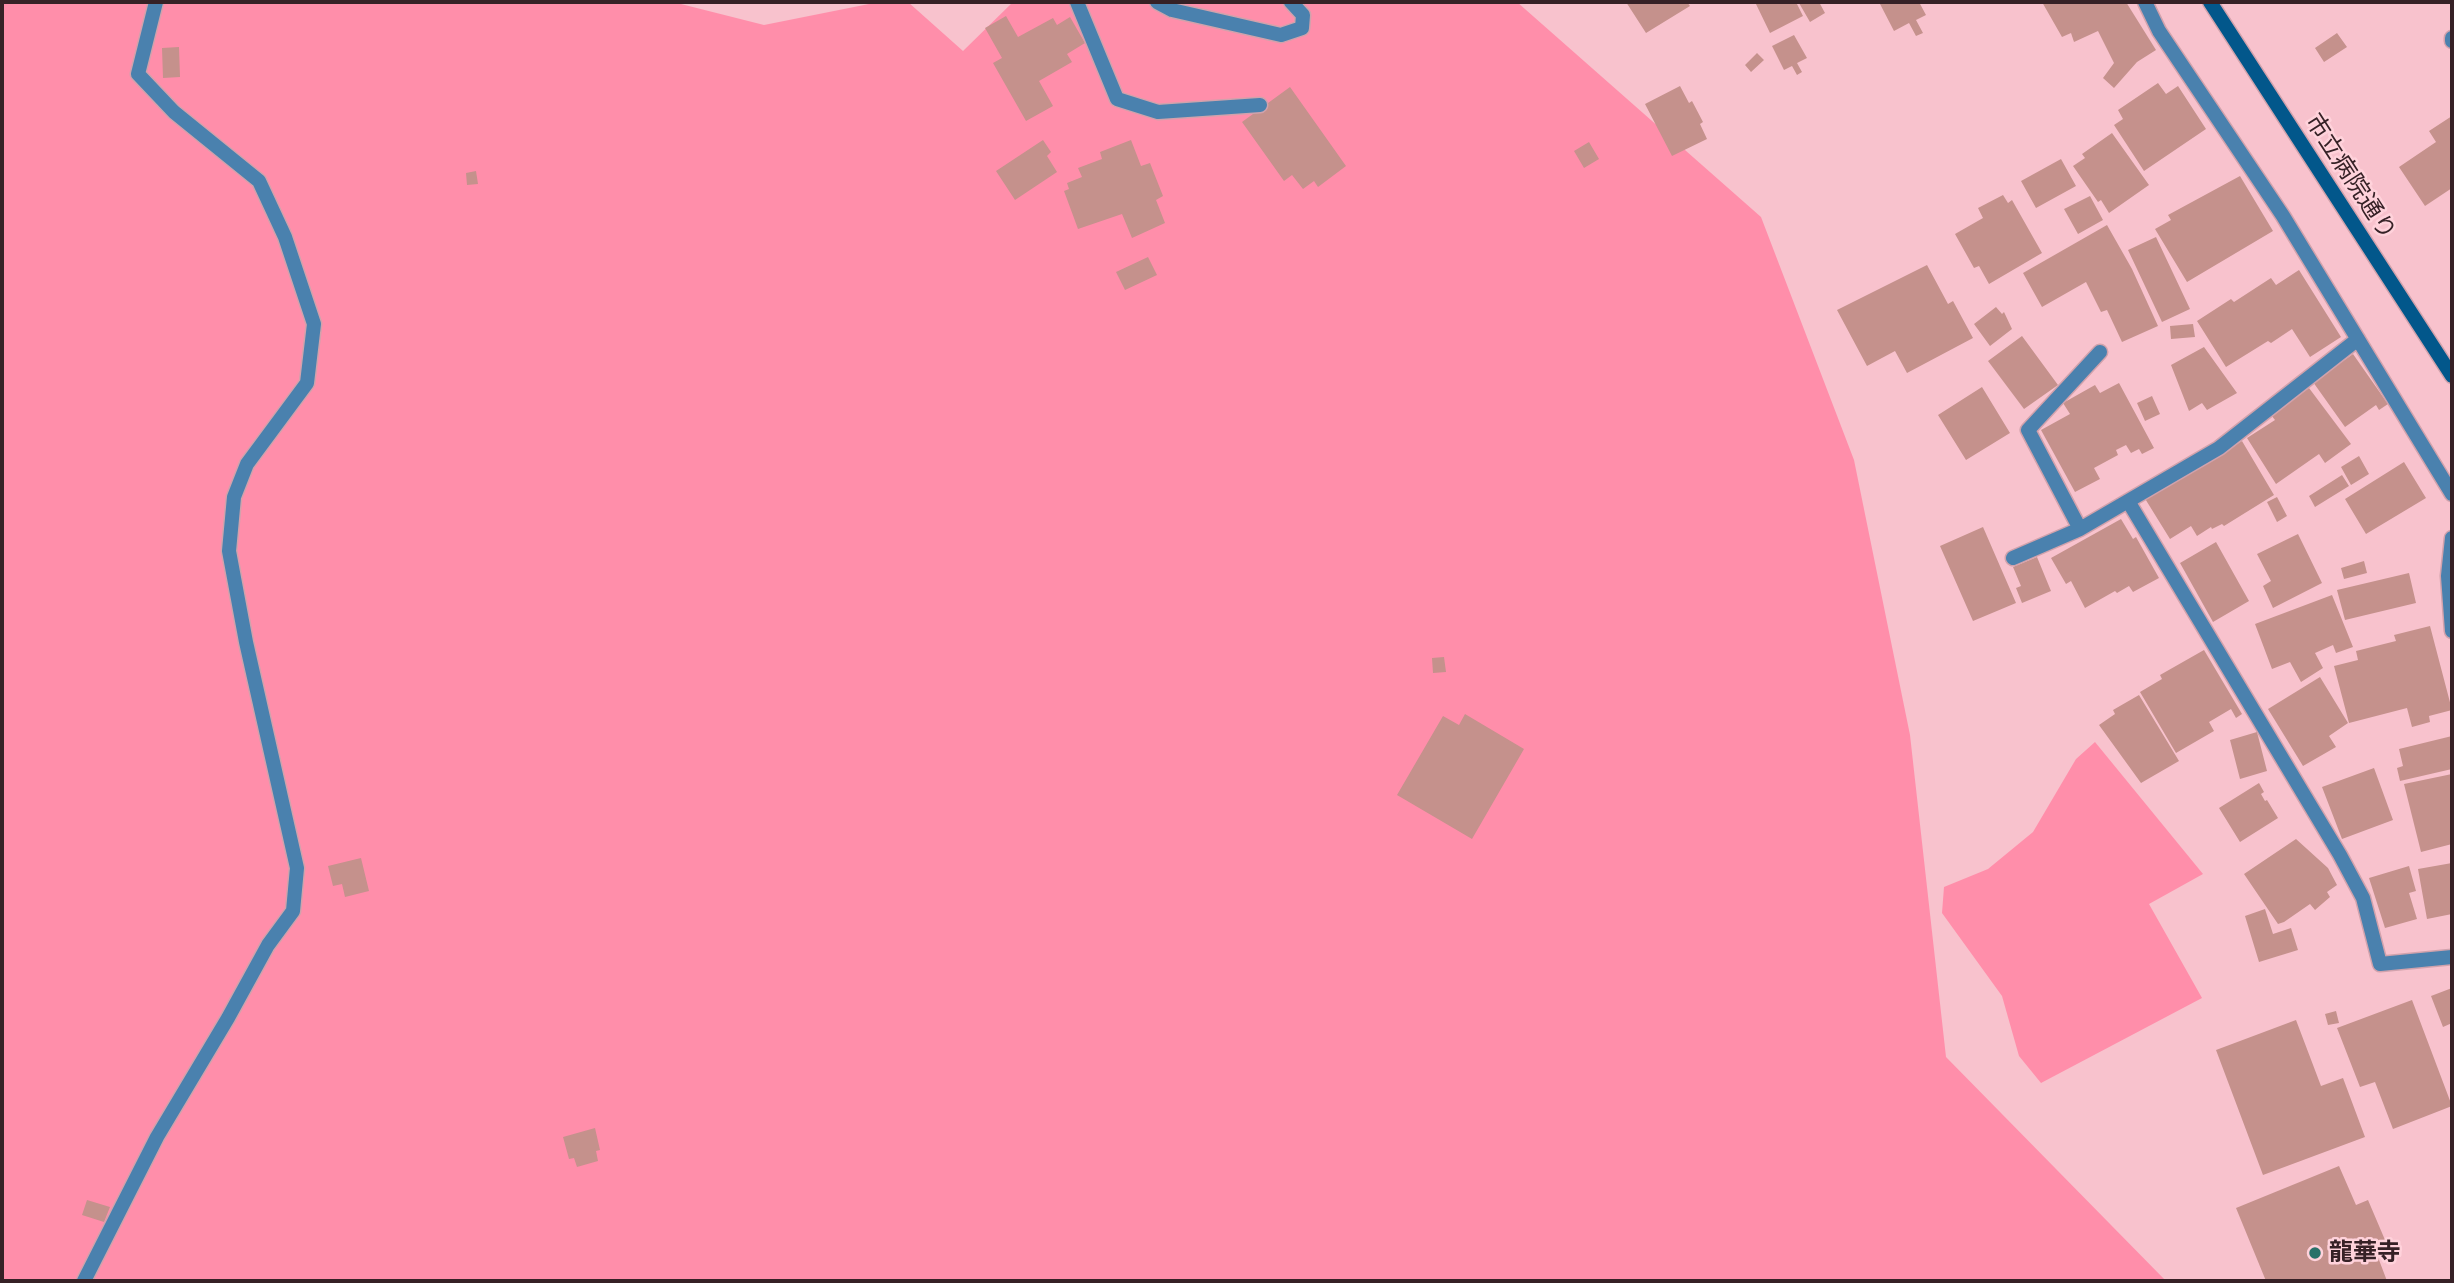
<!DOCTYPE html>
<html>
<head>
<meta charset="utf-8">
<style>
  body { margin:0 }
  #map { position:relative; width:2454px; height:1283px; overflow:hidden; background:#f8c2cd; font-family:"Open Sans",sans-serif }
  canvas { display:block }
  .frame { position:absolute; inset:0; border:4px solid #362126; pointer-events:none }
</style>
</head>
<body>
<div id="map">
<canvas width="2454" height="1283"></canvas>
<div class="frame"></div>
</div>
<script>
const ctx = document.querySelector('canvas').getContext('2d');
ctx.lineJoin = 'round';
function fillPath(path, color) {
  ctx.fillStyle = color;
  ctx.fill(path, 'evenodd');
}
function toPath(rows) {
  const path = new Path2D();
  for (const r of rows) {
    path.moveTo(r[0], r[1]);
    for (let i = 2; i < r.length; i += 2) path.lineTo(r[i], r[i + 1]);
  }
  return path;
}
function strokePath(path, color, width, dash) {
  ctx.strokeStyle = color;
  ctx.lineWidth = width;
  ctx.lineCap = dash ? 'butt' : 'round';
  ctx.setLineDash(dash || []);
  ctx.stroke(path);
}
function drawText(font, color, halo, rows, align = 'center') {
  ctx.font = font + ' "Open Sans","Noto Sans JP",sans-serif';
  ctx.lineWidth = 5;
  ctx.setLineDash([]);
  ctx.textBaseline = 'middle';
  ctx.strokeStyle = halo;
  ctx.fillStyle = color;
  for (const [text, x, y, turn = 0] of rows) {
    ctx.save();
    ctx.translate(x, y);
    ctx.rotate((+turn || 0) * Math.PI / 180);
    ctx.textAlign = isNaN(turn) ? turn : align;
    if (halo) ctx.strokeText(text, 0, 0);
    ctx.fillText(text, 0, 0);
    ctx.restore();
  }
}
const green = toPath([
  [2,2,673,2,764,25,879,2,908,2,963,51,1013,2,1517,2,1761,217,1854,460,1910,735,1946,1057,2166,1281,2,1281],
  [2095,742,2203,874,2149,904,2202,998,2041,1083,2019,1056,2002,996,1942,913,1944,887,1988,869,2033,832,2076,759]
]);
const building = toPath([
  [1626,2,1687,2,1690,6,1646,33],
  [1755,2,1796,2,1803,16,1770,33],
  [1802,2,1819,2,1825,13,1810,22,1799,3],
  [1879,2,1919,2,1926,15,1916,20,1923,33,1916,36,1909,23,1894,31],
  [2042,2,2126,2,2156,50,2137,62,2114,88,2103,78,2114,63,2098,31,2074,42,2071,33,2062,37],
  [1006,16,1018,37,1053,18,1057,25,1070,17,1085,43,1067,54,1072,62,1039,81,1053,106,1026,121,993,63,1002,58,985,28],
  [2337,33,2347,47,2324,62,2315,48],
  [1794,35,1807,58,1797,63,1802,72,1797,75,1792,66,1784,70,1772,46],
  [179,47,180,77,163,78,162,48],
  [1757,53,1764,60,1751,72,1745,65],
  [2158,83,2166,94,2178,86,2206,129,2144,171,2114,125,2123,119,2118,110],
  [1680,86,1689,103,1692,101,1703,122,1700,124,1707,139,1672,156,1645,104],
  [1290,87,1346,166,1318,187,1314,181,1303,189,1292,175,1284,181,1242,122],
  [2452,116,2452,188,2425,206,2399,167,2436,142,2429,131],
  [2112,133,2149,185,2109,213,2101,200,2098,202,2073,166,2085,158,2082,154],
  [1043,140,1051,152,1047,156,1057,172,1015,200,996,171],
  [1131,140,1141,166,1150,163,1163,196,1156,200,1165,223,1132,238,1122,214,1078,229,1064,191,1069,189,1067,183,1082,177,1078,168,1102,159,1100,152],
  [1589,142,1599,159,1584,168,1574,151],
  [2061,159,2076,186,2036,208,2021,181],
  [476,171,478,184,467,185,466,173],
  [2240,176,2273,231,2187,282,2155,229,2171,220,2168,215],
  [2003,195,2008,203,2012,200,2042,253,1989,284,1979,266,1974,268,1955,234,1983,218,1978,208],
  [2090,196,2103,220,2078,234,2064,209],
  [2107,225,2132,269,2158,326,2122,342,2107,310,2101,312,2086,282,2042,307,2023,273],
  [2156,237,2190,309,2162,322,2128,250],
  [1148,257,1157,275,1125,290,1116,272],
  [1927,265,1948,304,1953,301,1973,338,1907,373,1895,351,1867,366,1837,310],
  [2299,270,2341,337,2310,357,2292,329,2271,343,2268,341,2226,367,2197,321,2231,299,2234,302,2271,278,2276,285],
  [1996,307,2002,314,2004,312,2012,329,1990,346,1974,324],
  [2193,324,2195,337,2171,339,2170,326],
  [2022,336,2058,385,2024,409,1988,361],
  [2204,347,2237,393,2207,410,2202,403,2189,411,2171,365],
  [2353,354,2388,404,2379,410,2376,405,2345,427,2313,382],
  [2119,383,2154,448,2142,454,2139,449,2131,453,2126,445,2116,450,2118,455,2094,468,2100,479,2075,492,2041,430,2070,414,2063,403,2095,385,2100,393],
  [1982,387,2010,433,1966,460,1938,415],
  [2309,388,2351,444,2325,463,2319,454,2276,484,2247,438,2275,420,2271,415],
  [2152,396,2160,414,2145,421,2137,403],
  [2242,441,2274,495,2224,526,2222,524,2212,529,2211,527,2197,536,2191,526,2170,539,2144,497],
  [2359,456,2369,474,2351,485,2341,467],
  [2404,462,2426,498,2366,534,2345,499],
  [2342,475,2349,486,2315,507,2309,496],
  [2277,497,2287,516,2277,522,2267,502],
  [2121,519,2133,539,2136,537,2159,578,2133,592,2129,586,2117,593,2115,591,2085,608,2071,581,2066,584,2051,558],
  [1983,527,2016,603,1973,621,1940,546],
  [2298,534,2322,583,2273,608,2263,586,2271,581,2257,554],
  [2216,542,2249,601,2213,622,2180,563],
  [2037,557,2051,591,2022,603,2016,588,2021,586,2013,567],
  [2364,561,2367,573,2344,579,2341,568],
  [2409,573,2416,603,2345,620,2337,590],
  [2332,595,2353,647,2336,653,2333,645,2315,653,2323,668,2301,682,2290,662,2272,669,2255,624],
  [2430,626,2452,710,2429,716,2430,722,2412,727,2407,708,2349,723,2334,666,2358,660,2356,651,2396,641,2394,635],
  [2204,650,2242,714,2236,718,2231,709,2209,722,2214,731,2176,753,2140,692,2162,679,2160,675],
  [1444,657,1446,672,1433,673,1432,658],
  [2320,677,2348,723,2329,736,2336,747,2303,766,2268,709],
  [2139,695,2179,761,2141,783,2099,725,2115,714,2113,710],
  [1465,714,1524,749,1472,839,1397,795,1443,716,1459,725],
  [2257,732,2267,771,2240,779,2230,740],
  [2452,736,2452,769,2400,781,2397,768,2403,766,2399,749],
  [2374,768,2393,820,2342,839,2322,787],
  [2452,774,2452,844,2421,852,2404,784],
  [2259,783,2264,792,2261,794,2265,801,2267,800,2278,818,2240,842,2219,808],
  [2296,839,2328,868,2337,885,2327,892,2330,897,2315,910,2310,904,2284,922,2278,924,2244,874],
  [361,858,369,891,345,897,342,884,333,886,328,866],
  [2452,863,2452,914,2427,919,2418,869],
  [2409,866,2416,891,2409,893,2417,919,2385,928,2369,878],
  [2265,909,2273,934,2291,928,2298,950,2259,962,2245,916],
  [2452,988,2452,1023,2443,1027,2431,996],
  [2412,1000,2452,1106,2393,1129,2375,1082,2360,1087,2337,1028],
  [2336,1011,2339,1023,2328,1025,2325,1014],
  [2296,1020,2321,1086,2343,1078,2365,1137,2263,1175,2216,1050],
  [595,1128,600,1150,596,1151,598,1161,577,1167,574,1158,569,1159,563,1137],
  [2339,1166,2356,1205,2368,1200,2388,1247,2376,1252,2387,1281,2266,1281,2236,1208],
  [87,1200,110,1207,104,1222,82,1215]
]);
const street = toPath([
  [1077,2,1117,99,1158,112,1260,105],
  [1157,2,1172,10,1281,35,1302,28,1303,15,1291,2],
  [2145,2,2159,31,2283,216,2452,494],
  [2452,38,2452,41],
  [2128,501,2340,855,2363,898,2380,964,2452,957],
  [2080,529,2028,430,2100,352],
  [2452,538,2448,576,2452,631],
  [2013,558,2080,529,2219,448,2358,339],
  [84,1281,157,1137,228,1018,268,945,293,911,297,868,246,642,229,551,234,497,247,464,307,383,314,324,285,237,259,181,174,112,138,74,156,2]
]);
const secondary = toPath([
  [2210,2,2452,376]
]);
const markers = [
  [2315,1253,7,"#297169"]
];
const streetNames = [
  ["市立病院通り",2350,177,57]
];
const poiNames = [
  ["龍華寺",2329,1253]
];
fillPath(green, '#ff8eaa');
fillPath(building, '#c5918c');
strokePath(street, '#d1a2ac', 17);
strokePath(secondary, '#d1a2ac', 17);
strokePath(street, '#4a81ae', 14);
strokePath(secondary, '#02578b', 14);
for (const [x, y, r, color] of markers) {
  const dot = new Path2D();
  dot.arc(x, y, r, 0, 2 * Math.PI);
  ctx.fillStyle = color;
  ctx.fill(dot);
  strokePath(dot, '#ffd2db', 2.5);
}
drawText('24px', '#362126', '#ffd2db', streetNames);
drawText('bold 24px', '#362126', '#ffd2db', poiNames, 'left');
</script>
</body>
</html>
